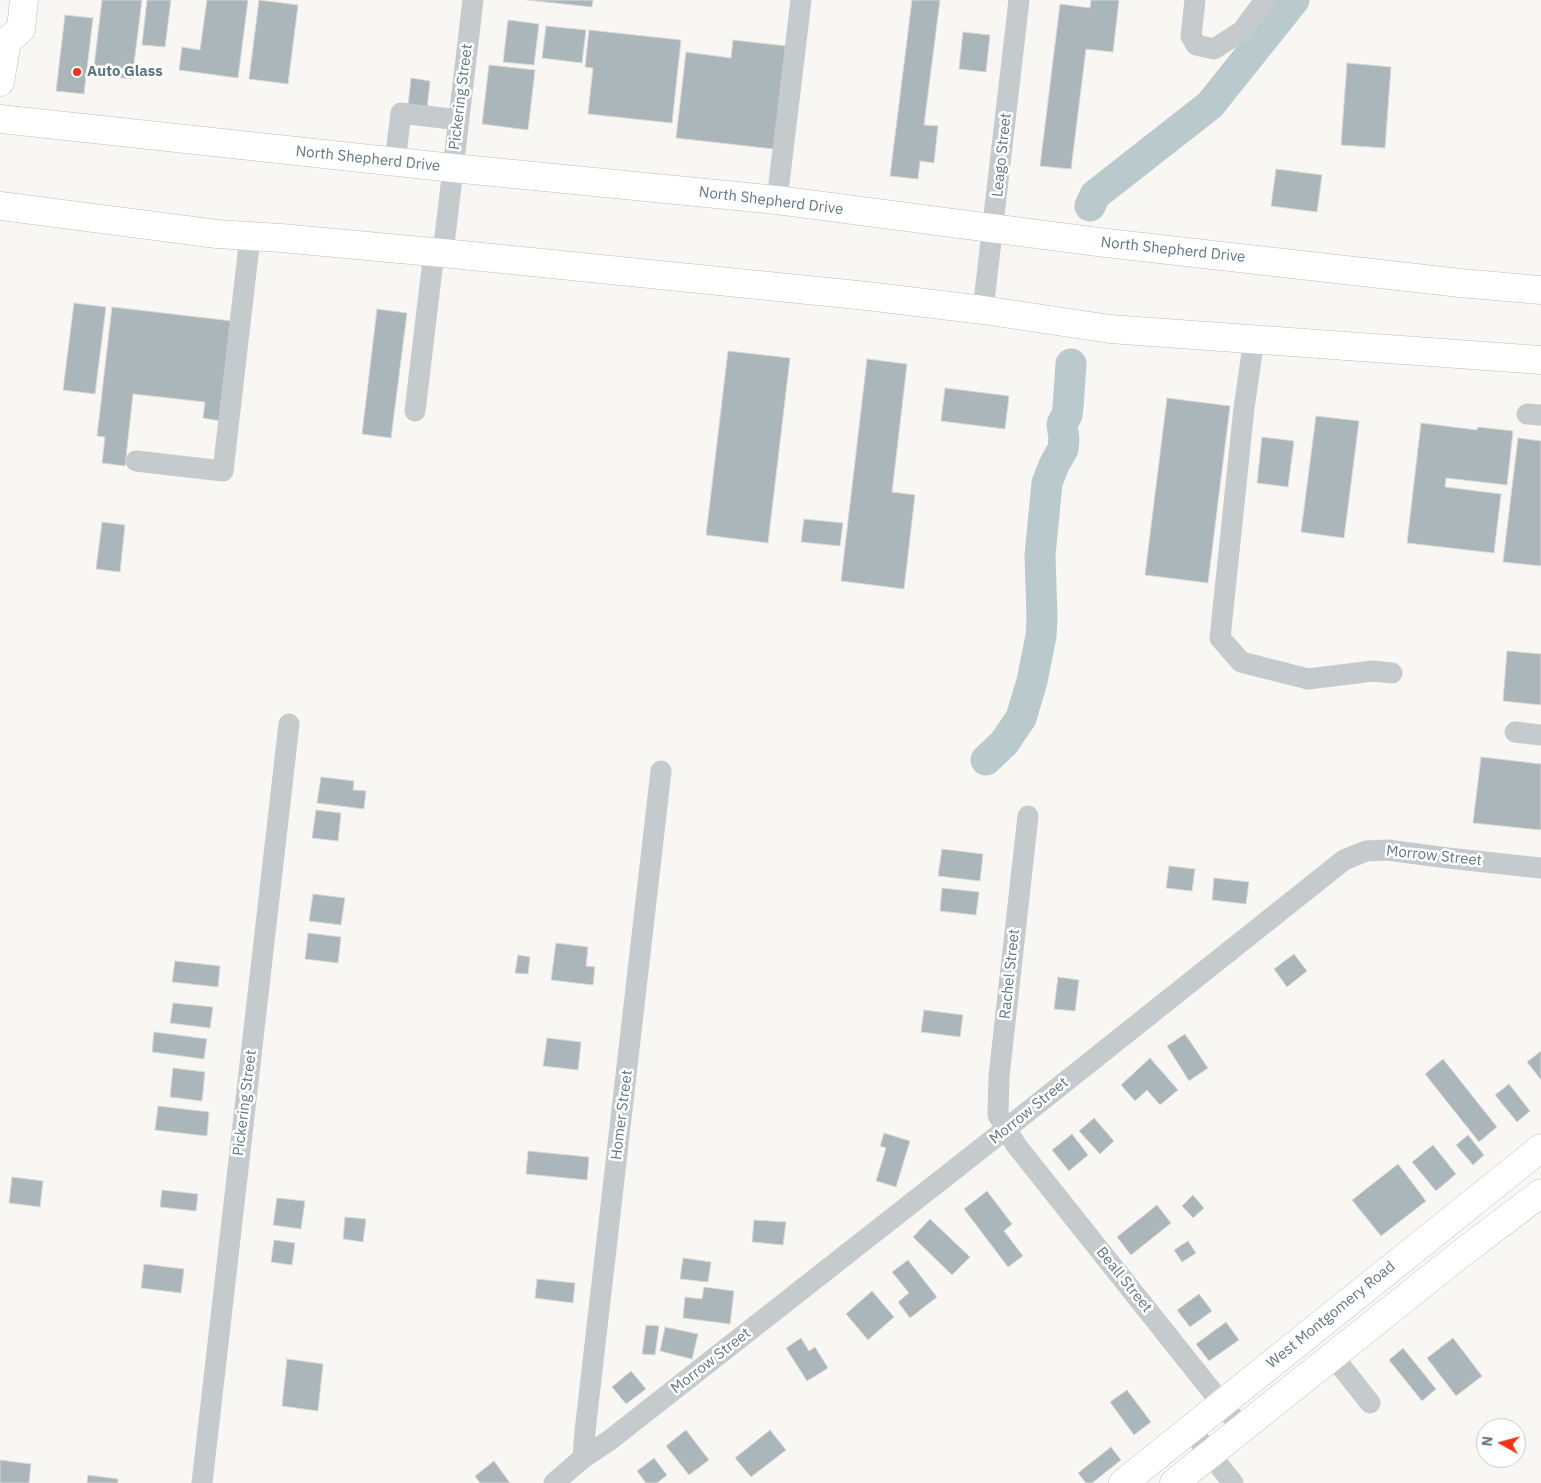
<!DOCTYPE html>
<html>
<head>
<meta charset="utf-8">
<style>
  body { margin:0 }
  #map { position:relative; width:1541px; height:1483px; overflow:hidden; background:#f8f7f4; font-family:"IBM Plex Sans",sans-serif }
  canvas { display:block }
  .north { position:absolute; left:1476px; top:1418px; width:50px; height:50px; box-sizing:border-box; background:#fff; border:1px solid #bfc9cd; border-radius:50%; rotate:277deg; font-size:14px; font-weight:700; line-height:20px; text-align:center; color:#607782 }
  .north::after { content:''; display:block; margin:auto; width:18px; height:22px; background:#f43118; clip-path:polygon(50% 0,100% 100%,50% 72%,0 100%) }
</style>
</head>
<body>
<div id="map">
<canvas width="1541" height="1483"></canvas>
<div class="north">N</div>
</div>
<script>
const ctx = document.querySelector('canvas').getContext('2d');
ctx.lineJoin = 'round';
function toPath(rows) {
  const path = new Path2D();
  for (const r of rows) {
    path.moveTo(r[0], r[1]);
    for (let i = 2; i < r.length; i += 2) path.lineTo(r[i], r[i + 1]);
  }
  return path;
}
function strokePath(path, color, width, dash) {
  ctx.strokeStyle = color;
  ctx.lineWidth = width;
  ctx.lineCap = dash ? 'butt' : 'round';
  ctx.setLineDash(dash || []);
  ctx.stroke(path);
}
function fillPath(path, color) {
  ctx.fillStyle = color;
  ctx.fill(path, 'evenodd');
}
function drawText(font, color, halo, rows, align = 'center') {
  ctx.font = font + ' "IBM Plex Sans",sans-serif';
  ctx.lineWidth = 5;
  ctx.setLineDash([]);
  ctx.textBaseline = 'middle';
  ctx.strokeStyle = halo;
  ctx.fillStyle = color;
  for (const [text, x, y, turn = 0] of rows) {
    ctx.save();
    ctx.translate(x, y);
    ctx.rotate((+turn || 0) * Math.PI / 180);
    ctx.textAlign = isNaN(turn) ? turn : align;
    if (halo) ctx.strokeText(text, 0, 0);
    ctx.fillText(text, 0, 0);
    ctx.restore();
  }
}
const river = toPath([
  [1090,206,1095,195,1210,105,1294,0],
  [986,760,1004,743,1021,718,1032,681,1041,636,1042,618,1040,555,1047,483,1054,465,1063,449,1064,439,1062,424,1067,415,1068,407,1071,364]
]);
const building = toPath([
  [102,0,142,0,132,79,93,75,102,0],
  [147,0,171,0,165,47,142,45,147,0],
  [207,0,248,0,238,78,179,70,182,47,200,50,207,0],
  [259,0,298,5,288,84,249,79,259,0],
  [527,0,593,0,592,7,527,0],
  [912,0,940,0,924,125,938,126,934,163,920,161,918,179,890,176,912,0],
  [1091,0,1119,0,1113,52,1086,49,1071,169,1040,166,1060,4,1090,8,1091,0],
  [65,15,93,18,84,94,56,91,65,15],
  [508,20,539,24,534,65,503,62,508,20],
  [546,26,586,30,582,63,542,58,546,26],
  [589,30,681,40,672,123,588,114,593,68,585,67,589,30],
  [963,32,990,35,986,72,959,69,963,32],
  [733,40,786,46,774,149,676,138,686,52,731,58,733,40],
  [1347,63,1391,67,1385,148,1341,145,1347,63],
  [489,65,535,70,528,130,482,124,489,65],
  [411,78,430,81,427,109,408,107,411,78],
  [1276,169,1322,175,1317,212,1271,206,1276,169],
  [74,303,106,307,95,394,63,390,74,303],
  [112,307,232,321,220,421,203,418,205,402,133,394,125,466,102,463,105,437,97,436,112,307],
  [377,309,407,313,391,438,362,434,377,309],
  [728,351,790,358,768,543,706,535,728,351],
  [867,359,907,364,892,492,915,495,904,589,841,581,867,359],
  [945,388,1009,396,1005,429,941,421,945,388],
  [1167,398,1230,406,1208,583,1145,575,1167,398],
  [1316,416,1359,421,1344,538,1301,532,1316,416],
  [1421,423,1477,430,1478,427,1513,431,1507,485,1446,478,1445,487,1501,494,1494,553,1407,543,1421,423],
  [1262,437,1294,441,1288,487,1257,483,1262,437],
  [1518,438,1541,441,1541,566,1503,562,1518,438],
  [804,519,843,523,840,546,801,542,804,519],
  [102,522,125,525,120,572,96,569,102,522],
  [1507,651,1541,654,1541,705,1503,701,1507,651],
  [1481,757,1541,764,1541,830,1473,823,1481,757],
  [321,777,354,781,353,790,366,791,364,809,317,803,321,777],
  [316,810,341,813,338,841,312,838,316,810],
  [942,849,983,854,980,881,938,876,942,849],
  [1169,866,1195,869,1192,891,1166,888,1169,866],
  [1214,878,1249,882,1246,904,1212,900,1214,878],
  [942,888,979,892,976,915,940,911,942,888],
  [313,894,345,898,341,925,309,921,313,894],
  [308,933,341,937,338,963,305,959,308,933],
  [556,943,588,947,586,966,595,967,593,985,551,980,556,943],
  [1294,954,1307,971,1287,987,1274,969,1294,954],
  [518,955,530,957,528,974,515,973,518,955],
  [175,961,220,966,218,987,172,982,175,961],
  [1058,977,1079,980,1075,1011,1054,1009,1058,977],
  [173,1003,213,1007,210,1028,170,1023,173,1003],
  [924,1010,963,1015,960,1037,921,1032,924,1010],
  [154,1032,207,1039,204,1059,152,1052,154,1032],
  [1185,1034,1208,1068,1189,1081,1167,1046,1185,1034],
  [547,1038,581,1042,578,1070,543,1066,547,1038],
  [1541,1051,1541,1080,1527,1062,1541,1051],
  [1150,1058,1178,1090,1160,1105,1147,1090,1135,1101,1121,1085,1150,1058],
  [1443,1059,1497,1127,1479,1142,1425,1074,1443,1059],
  [173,1068,205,1072,202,1101,170,1097,173,1068],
  [1509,1084,1530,1111,1517,1122,1495,1095,1509,1084],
  [158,1106,209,1112,207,1136,155,1130,158,1106],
  [1094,1118,1114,1141,1100,1154,1079,1131,1094,1118],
  [884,1133,910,1141,896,1187,876,1181,886,1148,880,1146,884,1133],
  [1072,1134,1088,1155,1069,1171,1052,1150,1072,1134],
  [1468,1135,1484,1155,1473,1165,1456,1145,1468,1135],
  [1433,1145,1456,1174,1436,1191,1412,1162,1433,1145],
  [528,1151,589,1157,587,1180,526,1174,528,1151],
  [1398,1164,1426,1201,1381,1236,1352,1200,1398,1164],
  [12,1177,43,1181,40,1207,9,1203,12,1177],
  [162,1190,198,1194,196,1211,160,1207,162,1190],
  [987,1191,1012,1224,1004,1231,1023,1256,1008,1267,964,1209,987,1191],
  [1193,1195,1204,1208,1193,1218,1182,1206,1193,1195],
  [277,1198,305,1201,301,1229,273,1225,277,1198],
  [1157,1205,1171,1223,1131,1255,1117,1237,1157,1205],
  [345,1217,366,1219,363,1242,343,1239,345,1217],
  [930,1219,970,1257,952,1275,913,1237,930,1219],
  [754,1220,786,1222,783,1245,752,1242,754,1220],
  [274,1240,295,1243,292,1265,271,1262,274,1240],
  [1188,1241,1196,1253,1182,1262,1174,1250,1188,1241],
  [683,1258,711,1262,708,1282,680,1279,683,1258],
  [908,1260,937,1297,910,1318,898,1302,909,1293,892,1272,908,1260],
  [144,1264,184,1269,181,1293,141,1288,144,1264],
  [537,1279,575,1283,573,1303,535,1298,537,1279],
  [704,1287,734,1291,730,1324,683,1318,685,1297,702,1299,704,1287],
  [872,1291,894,1317,868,1340,846,1314,872,1291],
  [1199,1294,1212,1311,1190,1327,1177,1310,1199,1294],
  [1226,1322,1239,1340,1209,1361,1196,1344,1226,1322],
  [646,1325,659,1326,655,1355,642,1354,646,1325],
  [665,1327,698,1334,692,1359,660,1351,665,1327],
  [801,1338,809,1351,815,1347,828,1368,807,1381,786,1348,801,1338],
  [1453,1338,1482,1376,1456,1396,1427,1358,1453,1338],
  [1403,1348,1436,1389,1422,1401,1389,1360,1403,1348],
  [287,1359,323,1364,318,1411,282,1406,287,1359],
  [631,1371,646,1389,626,1404,612,1387,631,1371],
  [1127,1390,1151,1422,1134,1435,1110,1402,1127,1390],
  [686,1430,709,1460,689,1475,666,1446,686,1430],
  [770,1430,786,1450,751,1477,735,1458,770,1430],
  [1111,1447,1121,1460,1092,1483,1086,1483,1078,1473,1111,1447],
  [654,1458,667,1475,657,1483,646,1483,637,1471,654,1458],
  [0,1460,31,1464,29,1483,0,1483,0,1460],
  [494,1461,510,1483,480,1483,475,1476,494,1461],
  [88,1475,118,1479,118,1483,87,1483,88,1475]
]);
const minor = toPath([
  [1195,0,1191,36,1196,45,1214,49,1242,31,1265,0],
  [395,162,401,113,459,120],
  [777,200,801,0],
  [443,253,473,0],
  [983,310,1019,0],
  [1254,339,1244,408,1220,638,1241,662,1308,679,1373,671,1392,673],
  [415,411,434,252],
  [1527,414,1541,415],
  [136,461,223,471,250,237],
  [1515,732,1541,735],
  [1028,816,999,1076,998,1115,1016,1145,1242,1429],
  [1333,1356,1370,1403],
  [1190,1429,1233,1483],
  [583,1458,585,1431,661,771],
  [202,1483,289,724],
  [554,1483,583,1458,610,1440,1006,1129,1344,860,1366,851,1387,850,1448,858,1541,868]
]);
const major = toPath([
  [0,82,7,41,21,29,24,0],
  [0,119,453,168,777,200,1098,242,1460,283,1541,290],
  [0,206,217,234,281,238,443,253,867,296,983,310,1110,329,1541,360],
  [1123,1483,1541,1148],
  [1174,1483,1458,1256,1541,1193]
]);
const markers = [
  [77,72,5,"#f43118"]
];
const poiNames = [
  ["Auto Glass",87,72]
];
const streetNames = [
  ["Pickering Street",461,97,-83],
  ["Leago Street",1002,155,-84],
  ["North Shepherd Drive",368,159,6],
  ["North Shepherd Drive",771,201,7],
  ["North Shepherd Drive",1173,250,6],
  ["Morrow Street",1434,856,6],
  ["Rachel Street",1010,974,-84],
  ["Pickering Street",245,1103,-83],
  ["Morrow Street",1029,1111,-39],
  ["Homer Street",622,1115,-83],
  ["Beall Street",1124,1280,51],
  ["West Montgomery Road",1331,1315,-39],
  ["Morrow Street",711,1361,-38]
];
strokePath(river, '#bacacc', 31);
fillPath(building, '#abb6ba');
strokePath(building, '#d9d9d7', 1);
strokePath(major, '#b8bdc0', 29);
strokePath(minor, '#c5cacd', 21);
strokePath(major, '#fff', 28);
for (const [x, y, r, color] of markers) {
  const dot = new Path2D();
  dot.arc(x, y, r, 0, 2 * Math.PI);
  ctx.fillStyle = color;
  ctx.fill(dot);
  strokePath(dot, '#fff', 2);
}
drawText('bold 15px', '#607782', '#fff', poiNames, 'left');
drawText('15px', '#607782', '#fff', streetNames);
</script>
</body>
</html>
